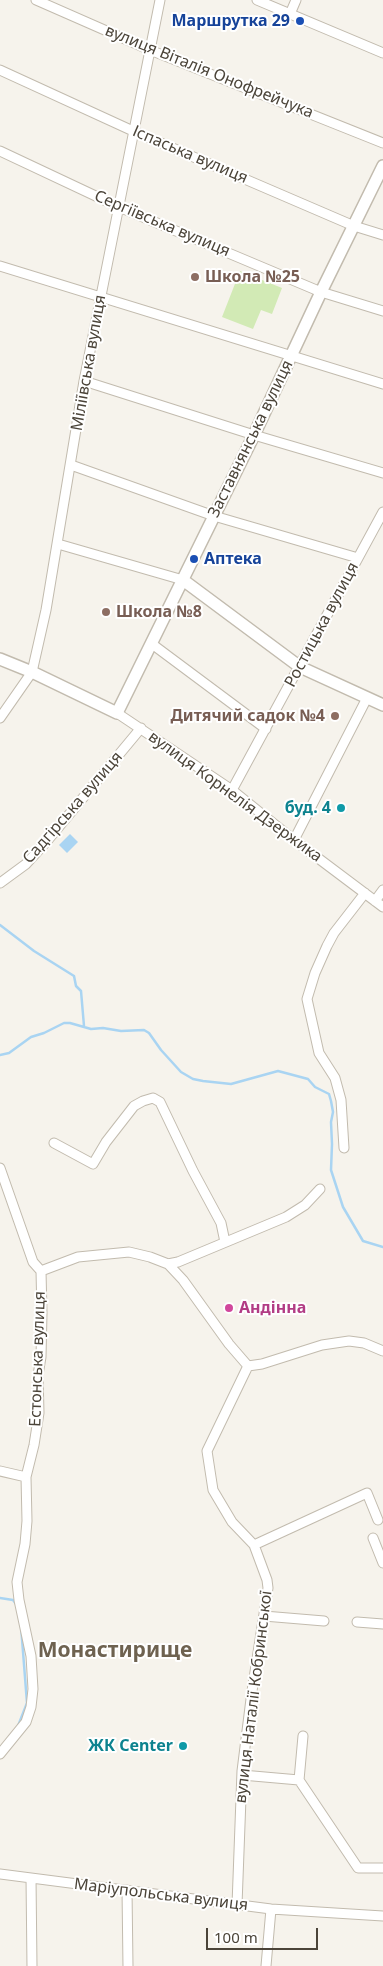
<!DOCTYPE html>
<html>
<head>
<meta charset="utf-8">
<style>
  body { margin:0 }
  #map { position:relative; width:383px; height:1966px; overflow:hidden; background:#f6f3ec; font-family:"Noto Sans",sans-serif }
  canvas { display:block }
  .scale { position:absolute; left:206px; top:1928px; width:112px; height:22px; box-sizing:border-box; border:2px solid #4b4439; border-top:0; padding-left:6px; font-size:15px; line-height:18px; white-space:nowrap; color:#4b4439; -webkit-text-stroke:4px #fff; paint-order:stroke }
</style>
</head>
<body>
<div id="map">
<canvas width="383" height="1966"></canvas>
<div class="scale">100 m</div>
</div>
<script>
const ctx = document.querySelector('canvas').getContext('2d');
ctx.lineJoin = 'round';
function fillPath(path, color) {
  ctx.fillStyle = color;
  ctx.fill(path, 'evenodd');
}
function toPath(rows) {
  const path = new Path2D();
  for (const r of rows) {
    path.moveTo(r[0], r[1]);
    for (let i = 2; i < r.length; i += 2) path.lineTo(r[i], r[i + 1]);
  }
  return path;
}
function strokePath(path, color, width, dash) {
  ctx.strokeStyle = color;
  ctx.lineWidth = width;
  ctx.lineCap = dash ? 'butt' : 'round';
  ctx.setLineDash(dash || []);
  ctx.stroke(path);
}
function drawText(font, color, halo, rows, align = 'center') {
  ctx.font = font + ' "Noto Sans",sans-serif';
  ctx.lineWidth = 4;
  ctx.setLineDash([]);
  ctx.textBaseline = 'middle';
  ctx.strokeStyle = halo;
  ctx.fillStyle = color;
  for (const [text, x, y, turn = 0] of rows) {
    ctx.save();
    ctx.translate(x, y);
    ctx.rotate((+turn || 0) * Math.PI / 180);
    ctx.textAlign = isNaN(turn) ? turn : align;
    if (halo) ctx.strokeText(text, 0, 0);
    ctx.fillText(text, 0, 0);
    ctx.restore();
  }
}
const green = toPath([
  [240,271,282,288,272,314,261,310,253,329,222,317]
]);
const water = toPath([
  [70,834,78,842,67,853,59,845]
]);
const stream = toPath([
  [0,925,34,951,74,976,76,986,81,991,84,1026],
  [0,1055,9,1053,31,1037,44,1033,64,1023,70,1023,91,1029,103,1028,121,1031,144,1030,149,1033,161,1050,181,1072,193,1079,203,1081,231,1084,278,1071,308,1079,315,1087,329,1094,331,1101,333,1112,331,1122,332,1144,331,1170,343,1207,363,1241,383,1247],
  [0,1598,13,1600,16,1604],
  [18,1726,27,1703,21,1626]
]);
const minor = toPath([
  [36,0,150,50,383,143],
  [257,0,383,53],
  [290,14,296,0],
  [0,70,133,131,354,226,383,235],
  [0,151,119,207,321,292,383,311],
  [0,266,383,384],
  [84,381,254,435,383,473],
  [71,465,214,516,358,558],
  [58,544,183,580],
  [152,644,266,729],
  [117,713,232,790,294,840,383,907],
  [0,718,32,672,46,610,84,381,160,0],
  [232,790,383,512],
  [294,840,367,698],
  [0,883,26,864,47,841,141,728],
  [375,901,383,890],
  [54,1143,93,1164,106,1142,134,1106,143,1101,153,1098,160,1102,193,1171,221,1223,225,1242],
  [344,1148,341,1100,335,1078,319,1053,307,999,315,973,327,946,334,933,365,893],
  [0,1168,33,1262,41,1271,42,1313,41,1357,38,1375,39,1413,34,1445,26,1477,27,1521,25,1544,17,1582,19,1600,31,1656,33,1689,31,1707,26,1722,0,1754],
  [168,1264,178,1262,286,1217,305,1205,320,1189],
  [41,1271,78,1257,129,1252,150,1257,168,1264,183,1280,229,1344,248,1366,262,1364,322,1345,349,1341,364,1343,383,1351],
  [0,1471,26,1477],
  [373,1538,383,1563],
  [254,1545,367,1493,378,1520],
  [264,1616,324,1621],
  [357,1622,383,1624],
  [303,1736,299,1780,358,1868,383,1868],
  [242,1775,299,1780],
  [0,1874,271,1909,383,1916],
  [31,1878,32,1966],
  [127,1890,128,1966],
  [237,1905,242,1771,252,1691,268,1588,267,1580,254,1545,232,1522,213,1490,207,1451,248,1366],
  [266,1966,271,1909]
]);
const tertiary = toPath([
  [183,580,300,667,383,705],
  [0,659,32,672,117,713,254,435,321,292,383,166]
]);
const markers = [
  [300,21,5,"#1a4fb4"],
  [195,277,5,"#8d6e63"],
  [194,559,5,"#1a4fb4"],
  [106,612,5,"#8d6e63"],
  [335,716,5,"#8d6e63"],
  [341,808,5,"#0f9aa8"],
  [229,1308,5,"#d1479c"],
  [183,1746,5,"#0f9aa8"]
];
const transitNames = [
  ["Маршрутка 29",290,21],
  ["Аптека",204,559,"left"]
];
const streetNames = [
  ["вулиця Віталія Онофрейчука",209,72,22],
  ["Іспаська вулиця",190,155,23],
  ["Сергіївська вулиця",162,224,23],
  ["Міліївська вулиця",89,363,-80],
  ["Заставнянська вулиця",251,439,-64],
  ["Ростицька вулиця",322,625,-62],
  ["вулиця Корнелія Дзержика",235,797,36],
  ["Садгірська вулиця",73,808,-49],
  ["Естонська вулиця",38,1359,-88],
  ["вулиця Наталії Кобринської",254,1697,-83],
  ["Маріупольська вулиця",161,1895,7]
];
const educationNames = [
  ["Школа №25",205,277],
  ["Школа №8",116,612],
  ["Дитячий садок №4",325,716,"right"]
];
const cultureNames = [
  ["буд. 4",331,808],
  ["ЖК Center",173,1746]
];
const hotelNames = [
  ["Андінна",239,1308]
];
const districtNames = [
  ["Монастирище",115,1651]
];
fillPath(green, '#d2eab5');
fillPath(water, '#a9d4f2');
strokePath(stream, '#a9d4f2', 2.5);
strokePath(minor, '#c2bbae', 11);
strokePath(tertiary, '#c2bbae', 14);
strokePath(minor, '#fff', 9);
strokePath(tertiary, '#fff', 11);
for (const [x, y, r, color] of markers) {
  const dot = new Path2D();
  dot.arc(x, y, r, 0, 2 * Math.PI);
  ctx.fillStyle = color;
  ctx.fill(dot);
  strokePath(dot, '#fff', 2);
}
drawText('bold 16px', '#164399', '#fff', transitNames, 'right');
drawText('16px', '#4b4439', '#fff', streetNames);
drawText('bold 16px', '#785e54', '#fff', educationNames, 'left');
drawText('bold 16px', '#0d838f', '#fff', cultureNames, 'right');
drawText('bold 16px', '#b23c85', '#fff', hotelNames, 'left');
drawText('bold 21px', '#6e6250', '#fff', districtNames);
</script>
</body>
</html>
